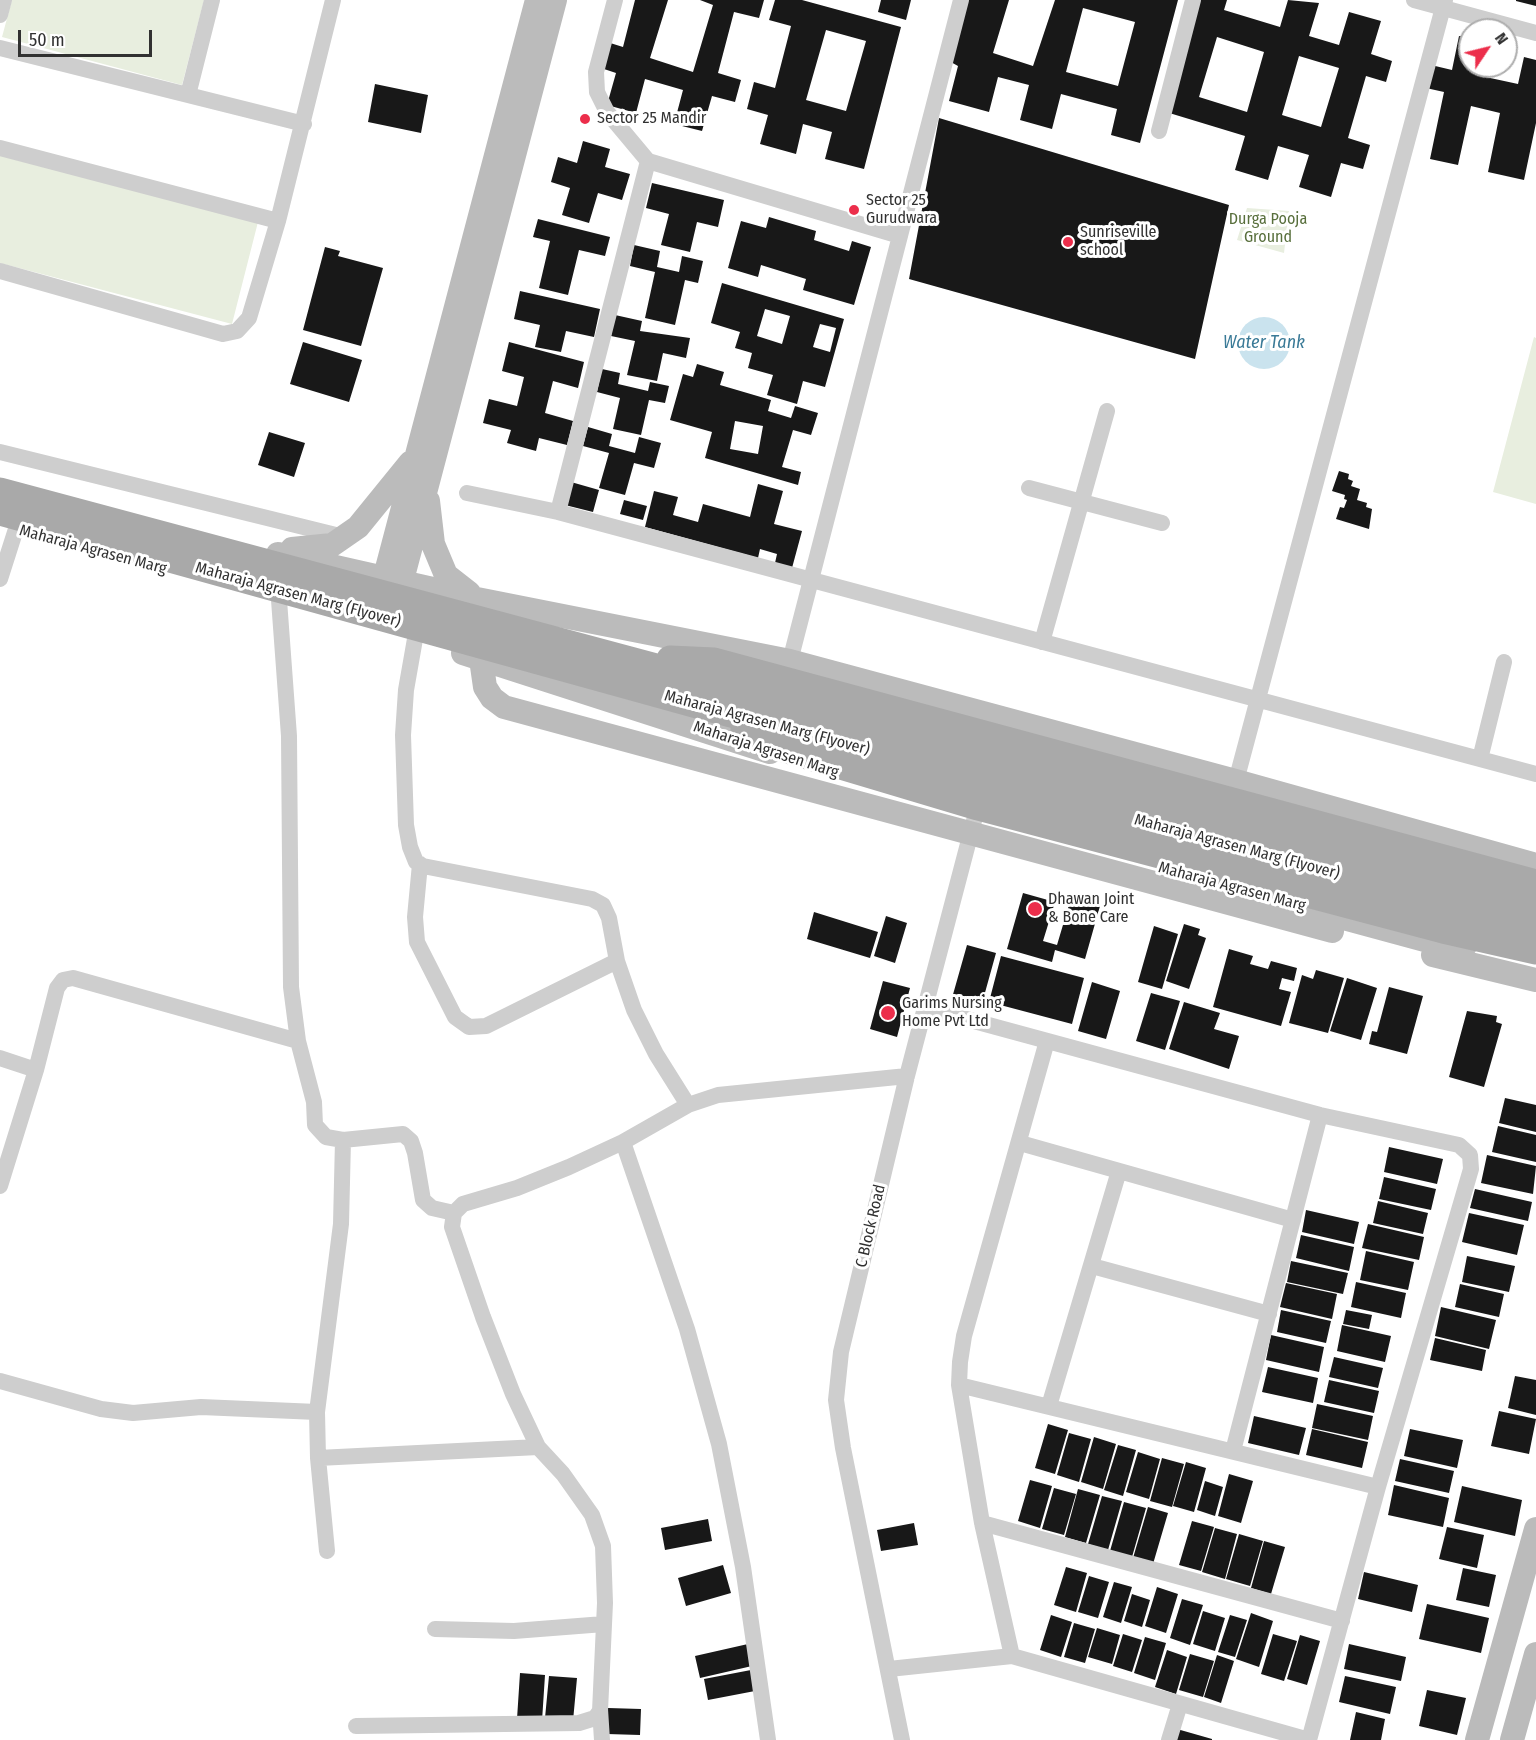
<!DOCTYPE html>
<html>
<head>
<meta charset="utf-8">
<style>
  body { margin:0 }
  #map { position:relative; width:1536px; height:1740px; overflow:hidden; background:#fff; font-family:"Fira Sans Condensed",sans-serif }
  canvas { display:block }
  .north { position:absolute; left:1458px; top:18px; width:60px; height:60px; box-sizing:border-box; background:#fff; border:2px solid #adadad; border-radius:50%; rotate:55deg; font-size:16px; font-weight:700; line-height:24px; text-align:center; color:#313131 }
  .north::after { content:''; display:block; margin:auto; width:21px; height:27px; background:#ec2e4b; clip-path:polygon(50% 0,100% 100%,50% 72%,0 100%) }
  .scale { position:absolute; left:18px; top:30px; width:134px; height:27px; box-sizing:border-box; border:3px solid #313131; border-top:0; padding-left:8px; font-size:18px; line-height:21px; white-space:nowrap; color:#313131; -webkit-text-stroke:4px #fff; paint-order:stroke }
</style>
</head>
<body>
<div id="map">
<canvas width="1536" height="1740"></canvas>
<div class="north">N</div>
<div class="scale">50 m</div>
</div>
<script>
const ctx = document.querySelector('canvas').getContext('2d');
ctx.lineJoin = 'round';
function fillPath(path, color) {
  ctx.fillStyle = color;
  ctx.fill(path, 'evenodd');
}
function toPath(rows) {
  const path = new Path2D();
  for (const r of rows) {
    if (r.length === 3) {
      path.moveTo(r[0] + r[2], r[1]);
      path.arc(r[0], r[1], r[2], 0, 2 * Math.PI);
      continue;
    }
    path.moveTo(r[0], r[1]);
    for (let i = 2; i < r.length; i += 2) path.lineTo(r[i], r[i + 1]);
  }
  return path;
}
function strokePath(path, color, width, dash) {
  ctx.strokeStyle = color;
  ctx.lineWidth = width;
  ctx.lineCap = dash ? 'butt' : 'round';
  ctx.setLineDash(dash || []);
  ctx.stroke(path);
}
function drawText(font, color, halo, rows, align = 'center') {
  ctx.font = font + ' "Fira Sans Condensed",sans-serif';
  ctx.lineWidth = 6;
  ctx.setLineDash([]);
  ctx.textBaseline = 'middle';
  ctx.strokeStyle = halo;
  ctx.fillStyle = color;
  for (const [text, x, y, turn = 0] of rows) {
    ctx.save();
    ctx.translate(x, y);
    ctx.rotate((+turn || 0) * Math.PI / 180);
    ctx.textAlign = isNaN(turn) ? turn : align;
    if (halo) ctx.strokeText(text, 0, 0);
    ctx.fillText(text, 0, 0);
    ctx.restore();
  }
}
const green = toPath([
  [12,0,204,0,182,85,2,37],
  [0,155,258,222,232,324,0,263],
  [1247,208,1289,211,1284,253,1237,240],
  [1534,337,1536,338,1536,504,1493,492]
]);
const water = toPath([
  [1264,343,26]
]);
const building = toPath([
  [635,0,668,0,650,58,693,72,713,5,700,0,764,0,759,18,734,12,718,73,741,80,735,102,712,96,702,131,674,124,683,90,645,79,636,113,607,105,616,73,601,68,607,42,623,47],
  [775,0,802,0,901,27,864,169,825,159,832,132,803,124,796,154,760,144,768,115,747,109,754,82,775,88,791,26,769,20],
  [826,30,866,41,846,111,806,100],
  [881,0,911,0,906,20,878,12],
  [965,0,1009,0,993,53,1033,66,1055,0,1178,0,1140,143,1111,135,1117,109,1061,94,1052,129,1020,120,1029,85,998,77,989,112,949,101,958,66,949,61],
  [1083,8,1135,22,1118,86,1066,72],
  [1199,0,1227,0,1224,10,1280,27,1288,0,1319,3,1309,36,1339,45,1349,12,1381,21,1371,54,1392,61,1386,82,1366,76,1348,138,1370,145,1363,169,1341,163,1331,197,1299,187,1309,155,1278,146,1268,180,1235,170,1245,136,1166,112],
  [1217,37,1264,52,1247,112,1199,97],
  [1299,56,1339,68,1321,127,1282,115],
  [1516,0,1536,0,1536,6,1516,1],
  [1459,36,1470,38,1470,66,1483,66,1481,76,1518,84,1524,57,1536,60,1536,123,1524,180,1488,172,1500,113,1471,106,1458,165,1430,159,1444,92,1426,88,1431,65,1452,70],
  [375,84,428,95,421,133,368,122],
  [939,118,1229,205,1195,359,909,279],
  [583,141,610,149,605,167,630,174,622,200,598,193,589,223,562,215,570,188,551,182,558,157,577,163],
  [652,183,724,200,718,227,697,222,690,252,661,245,669,214,646,208],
  [769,217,816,231,814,240,849,251,852,241,871,247,854,305,803,290,806,279,761,265,758,277,728,268,741,221,766,228],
  [538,219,610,237,605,256,579,250,568,295,539,288,550,241,533,237],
  [634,245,660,251,657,267,679,272,682,256,703,261,698,283,685,280,675,325,645,318,655,272,630,266],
  [325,247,340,251,338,256,383,268,361,346,303,330],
  [722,283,844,319,825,387,803,381,797,404,767,395,773,375,748,368,752,353,735,348,740,332,711,323],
  [765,309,790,316,782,344,757,336],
  [820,324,836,328,830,352,813,347],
  [520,291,600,309,594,337,566,331,561,352,535,347,540,325,514,319],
  [615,315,642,321,640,331,690,338,686,358,663,353,657,381,627,375,635,341,611,336],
  [303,342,362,360,349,402,290,384],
  [509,342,584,362,578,388,553,381,545,413,573,421,567,445,539,438,536,451,507,443,511,430,483,423,489,399,517,406,524,377,502,371],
  [697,364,724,372,720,385,771,400,768,411,791,418,795,406,818,413,811,435,793,430,782,467,801,472,798,485,705,458,712,432,670,420,683,374,693,377],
  [735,421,763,426,758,454,730,449],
  [602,369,620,373,618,384,648,391,650,382,669,386,665,403,649,400,641,435,613,429,620,398,597,392],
  [588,427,612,434,609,446,635,453,639,437,661,443,654,468,634,463,625,495,599,488,609,453,583,446],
  [269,432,305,443,294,477,258,465],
  [1339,471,1349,474,1348,479,1353,481,1351,486,1360,489,1357,500,1367,503,1366,507,1372,509,1369,529,1336,519,1340,507,1344,508,1347,500,1344,499,1345,495,1332,491],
  [571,482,599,490,593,512,565,505],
  [758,484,783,491,774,524,802,531,792,568,775,563,777,554,760,549,758,558,645,527,654,491,678,497,673,515,698,522,703,504,750,517],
  [624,500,647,506,643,520,620,514],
  [1023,893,1055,902,1043,941,1057,945,1071,898,1100,906,1085,959,1055,950,1052,962,1007,949],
  [814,912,878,932,870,958,807,939],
  [886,916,907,923,895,963,874,956],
  [1184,924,1200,929,1198,935,1206,938,1189,989,1166,981],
  [1154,926,1178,934,1162,989,1138,982],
  [967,945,996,953,981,1007,952,998],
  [1229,949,1253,956,1250,964,1268,969,1271,961,1297,968,1294,981,1282,978,1279,989,1291,992,1281,1026,1213,1007],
  [1001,956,1084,978,1072,1024,989,1002],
  [1316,970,1344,978,1328,1033,1289,1023,1302,975,1313,979],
  [1347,978,1377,988,1361,1040,1330,1031],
  [883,981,910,988,897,1037,870,1029],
  [1092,982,1120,991,1106,1039,1078,1031],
  [1389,987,1423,996,1407,1054,1369,1044,1372,1031,1377,1032],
  [1151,993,1180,1001,1165,1050,1136,1041],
  [1184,1002,1220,1013,1214,1029,1239,1036,1229,1069,1169,1049],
  [1467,1011,1497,1016,1496,1022,1502,1024,1484,1087,1449,1077],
  [1505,1098,1536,1105,1536,1132,1499,1123],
  [1498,1126,1536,1135,1536,1162,1492,1152],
  [1389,1147,1443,1159,1437,1184,1384,1172],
  [1487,1155,1536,1166,1533,1194,1481,1183],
  [1384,1177,1436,1189,1431,1210,1379,1199],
  [1475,1189,1532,1202,1528,1221,1470,1208],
  [1378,1201,1428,1213,1423,1234,1373,1223],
  [1306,1210,1359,1222,1354,1244,1302,1232],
  [1469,1213,1524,1225,1517,1255,1462,1242],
  [1368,1224,1424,1237,1419,1260,1362,1248],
  [1301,1235,1354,1247,1349,1271,1296,1258],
  [1366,1251,1414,1262,1408,1290,1360,1280],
  [1467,1256,1515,1266,1509,1292,1462,1282],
  [1291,1261,1348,1273,1343,1294,1287,1282],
  [1356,1282,1406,1293,1401,1318,1351,1307],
  [1286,1283,1337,1294,1332,1319,1280,1307],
  [1460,1284,1504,1294,1499,1317,1455,1307],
  [1441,1307,1496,1320,1489,1349,1435,1336],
  [1281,1310,1331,1321,1326,1343,1277,1332],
  [1346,1310,1372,1315,1369,1329,1343,1324],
  [1342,1325,1391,1336,1385,1362,1337,1351],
  [1271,1335,1324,1347,1319,1372,1266,1360],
  [1435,1338,1486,1350,1482,1371,1430,1360],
  [1334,1357,1383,1368,1378,1388,1329,1377],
  [1268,1367,1318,1378,1313,1403,1262,1392],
  [1515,1376,1536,1380,1536,1415,1508,1408],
  [1329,1380,1379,1391,1374,1413,1324,1402],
  [1317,1404,1373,1416,1368,1440,1312,1428],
  [1499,1411,1536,1419,1529,1454,1491,1446],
  [1254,1416,1306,1428,1299,1455,1248,1443],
  [1048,1424,1068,1430,1055,1474,1035,1468],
  [1312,1429,1368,1442,1362,1468,1306,1455],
  [1410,1429,1463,1440,1457,1468,1404,1456],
  [1069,1433,1091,1439,1079,1482,1057,1475],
  [1094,1437,1116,1444,1103,1489,1081,1482],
  [1118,1445,1136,1450,1123,1496,1104,1490],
  [1138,1452,1160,1459,1149,1499,1126,1492],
  [1162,1458,1184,1464,1172,1507,1150,1501],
  [1400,1459,1454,1471,1449,1493,1395,1481],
  [1186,1462,1206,1468,1194,1512,1173,1506],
  [1229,1474,1253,1481,1241,1523,1218,1516],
  [1030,1480,1052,1486,1040,1528,1018,1521],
  [1205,1481,1223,1487,1215,1516,1197,1510],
  [1394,1485,1449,1498,1443,1527,1388,1515],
  [1462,1486,1522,1500,1515,1536,1454,1522],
  [1054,1488,1076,1494,1064,1535,1042,1529],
  [1078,1489,1100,1495,1086,1543,1065,1537],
  [1102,1496,1122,1501,1108,1550,1088,1544],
  [1124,1502,1146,1508,1132,1557,1110,1551],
  [1148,1507,1168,1513,1153,1564,1133,1558],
  [708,1519,712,1541,665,1550,661,1528],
  [1192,1521,1214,1527,1201,1571,1179,1565],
  [914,1523,918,1545,881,1551,877,1530],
  [1447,1527,1484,1535,1477,1568,1439,1559],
  [1215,1528,1237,1534,1225,1579,1202,1572],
  [1239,1534,1263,1541,1250,1586,1226,1579],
  [1264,1541,1285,1547,1271,1594,1251,1588],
  [723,1565,731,1593,686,1606,678,1578],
  [1066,1567,1087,1573,1076,1612,1054,1605],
  [1463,1568,1496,1575,1489,1607,1456,1600],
  [1364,1572,1418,1585,1412,1612,1358,1599],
  [1089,1576,1109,1582,1098,1618,1078,1612],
  [1114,1582,1132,1587,1121,1623,1103,1617],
  [1157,1587,1178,1594,1166,1633,1145,1626],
  [1132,1594,1150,1600,1142,1627,1124,1621],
  [1182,1599,1203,1605,1190,1645,1170,1638],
  [1427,1604,1489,1618,1481,1653,1419,1639],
  [1203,1611,1225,1618,1215,1651,1193,1644],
  [1251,1613,1273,1621,1259,1667,1236,1659],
  [1051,1615,1072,1622,1061,1657,1040,1650],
  [1230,1615,1247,1620,1235,1657,1218,1652],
  [1074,1623,1095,1629,1085,1663,1064,1657],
  [1097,1628,1120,1635,1112,1664,1088,1657],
  [1123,1634,1142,1640,1132,1672,1113,1666],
  [1273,1634,1297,1641,1284,1681,1261,1674],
  [1300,1635,1320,1641,1307,1685,1287,1679],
  [1145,1637,1166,1643,1155,1680,1134,1673],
  [748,1644,752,1666,700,1678,695,1656],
  [1349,1644,1406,1657,1401,1681,1344,1669],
  [1167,1650,1187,1657,1176,1694,1155,1687],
  [1190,1654,1214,1661,1203,1697,1179,1690],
  [1217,1655,1234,1661,1221,1703,1204,1697],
  [751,1670,755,1691,708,1700,704,1679],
  [520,1673,545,1675,542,1721,517,1719],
  [549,1676,577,1678,573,1721,545,1718],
  [1345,1676,1396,1687,1390,1714,1339,1702],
  [1427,1690,1466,1698,1457,1735,1419,1726],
  [608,1708,641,1709,640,1735,607,1734],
  [1356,1712,1385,1719,1381,1740,1350,1740],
  [1177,1729,1212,1739,1212,1740,1174,1740]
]);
const street = toPath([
  [615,0,596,72,597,92,607,112,648,161,900,236],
  [1414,0,1536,33],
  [0,15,4,0],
  [0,48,304,124],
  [188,95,212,0],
  [1159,131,1193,0],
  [0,148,278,221],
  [0,271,223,334,237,331,249,318,278,221,333,0],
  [0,452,344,537],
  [1029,488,1162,523],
  [467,493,558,512,1536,774],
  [558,512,648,161],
  [0,579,16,529],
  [279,600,289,736,291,987,298,1041,314,1102,315,1125,326,1137,343,1140,403,1134,411,1141,415,1153,423,1200,432,1208,454,1213],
  [415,639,406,690,403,735,406,825,410,847,416,862,423,866,592,899,603,905,609,918,617,961,634,1010,656,1054,688,1105],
  [1042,642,1107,411],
  [790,661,961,0],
  [1480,759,1504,662],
  [1236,781,1445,0],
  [420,864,415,917,417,942,455,1017,469,1027,486,1026,617,961],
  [0,1058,36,1070],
  [1020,1143,1293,1220],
  [0,1186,36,1070,57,988,63,980,73,978,298,1041],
  [1092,1266,1269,1314],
  [0,1381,101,1409,133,1413,201,1407,317,1412],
  [959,1385,1378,1487],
  [1049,1406,1119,1171],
  [1233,1451,1320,1115],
  [318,1458,538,1447],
  [982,1523,1342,1621],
  [327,1551,318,1458,317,1412,341,1224,343,1140],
  [435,1629,514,1631,604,1624],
  [1012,1656,982,1523,959,1385,960,1362,964,1336,1047,1041],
  [889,1669,1012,1656,1309,1740,1378,1487,1471,1169,1470,1155,1459,1145,1320,1115,926,1008],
  [600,1709,602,1740],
  [356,1726,579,1723,595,1718,600,1711,605,1603,603,1546,592,1515,563,1474,538,1447,513,1394,483,1317,452,1227,454,1213,463,1204,517,1188,569,1167,623,1142],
  [768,1740,743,1567,719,1444,687,1329,623,1142,688,1105,718,1095,907,1076],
  [902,1740,843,1448,836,1400,841,1352,907,1076,980,798],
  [1169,1740,1180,1704]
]);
const secondary = toPath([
  [428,501,433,544,446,575,469,593],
  [292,549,332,545,358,527,410,463],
  [278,554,477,599,790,661,1236,781,1536,865],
  [385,576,537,0],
  [402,580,555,0],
  [463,653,770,752],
  [481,659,485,687,492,698,504,707,1332,931],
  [1310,909,1428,941,1465,946],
  [1433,955,1536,980],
  [1477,1740,1536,1529],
  [1512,1740,1536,1654]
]);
const primary = toPath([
  [0,491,1536,903],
  [0,512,697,705,1536,928],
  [670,659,714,661,1536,883],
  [744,729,784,749,978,807,1443,930,1536,951]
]);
const markers = [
  [585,119,6,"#ec2e4b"],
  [854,210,6,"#ec2e4b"],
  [1068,242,6,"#ec2e4b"],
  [1035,909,8,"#ec2e4b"],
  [888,1013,8,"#ec2e4b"]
];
const poiNames = [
  ["Sector 25 Mandir",597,119],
  ["Sector 25",866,201],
  ["Gurudwara",866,219],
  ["Sunriseville",1080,233],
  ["school",1080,251],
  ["Dhawan Joint",1048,900],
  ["& Bone Care",1048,918],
  ["Garims Nursing",902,1004],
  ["Home Pvt Ltd",902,1022]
];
const parkNames = [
  ["Durga Pooja",1268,220],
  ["Ground",1268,238]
];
const streetNames = [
  ["Maharaja Agrasen Marg",93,550,15],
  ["Maharaja Agrasen Marg (Flyover)",298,595,15],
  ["Maharaja Agrasen Marg (Flyover)",767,723,15],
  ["Maharaja Agrasen Marg",766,750,18],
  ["Maharaja Agrasen Marg (Flyover)",1237,847,15],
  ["Maharaja Agrasen Marg",1232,887,15],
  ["C Block Road",871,1226,-77]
];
const waterNames = [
  ["Water Tank",1264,343]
];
fillPath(green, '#e8eedf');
fillPath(water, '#cae3ee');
fillPath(building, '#181818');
strokePath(street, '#cecece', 16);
strokePath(secondary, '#bbb', 24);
strokePath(primary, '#a9a9a9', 27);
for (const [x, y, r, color] of markers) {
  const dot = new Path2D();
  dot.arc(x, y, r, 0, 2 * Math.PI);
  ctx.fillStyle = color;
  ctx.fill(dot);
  strokePath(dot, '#fff', 2);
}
drawText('16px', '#313131', '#fff', poiNames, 'left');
drawText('16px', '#586f3c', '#fff', parkNames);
drawText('16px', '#313131', '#fff', streetNames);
drawText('italic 18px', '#3a7a97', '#fff', waterNames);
</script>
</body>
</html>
